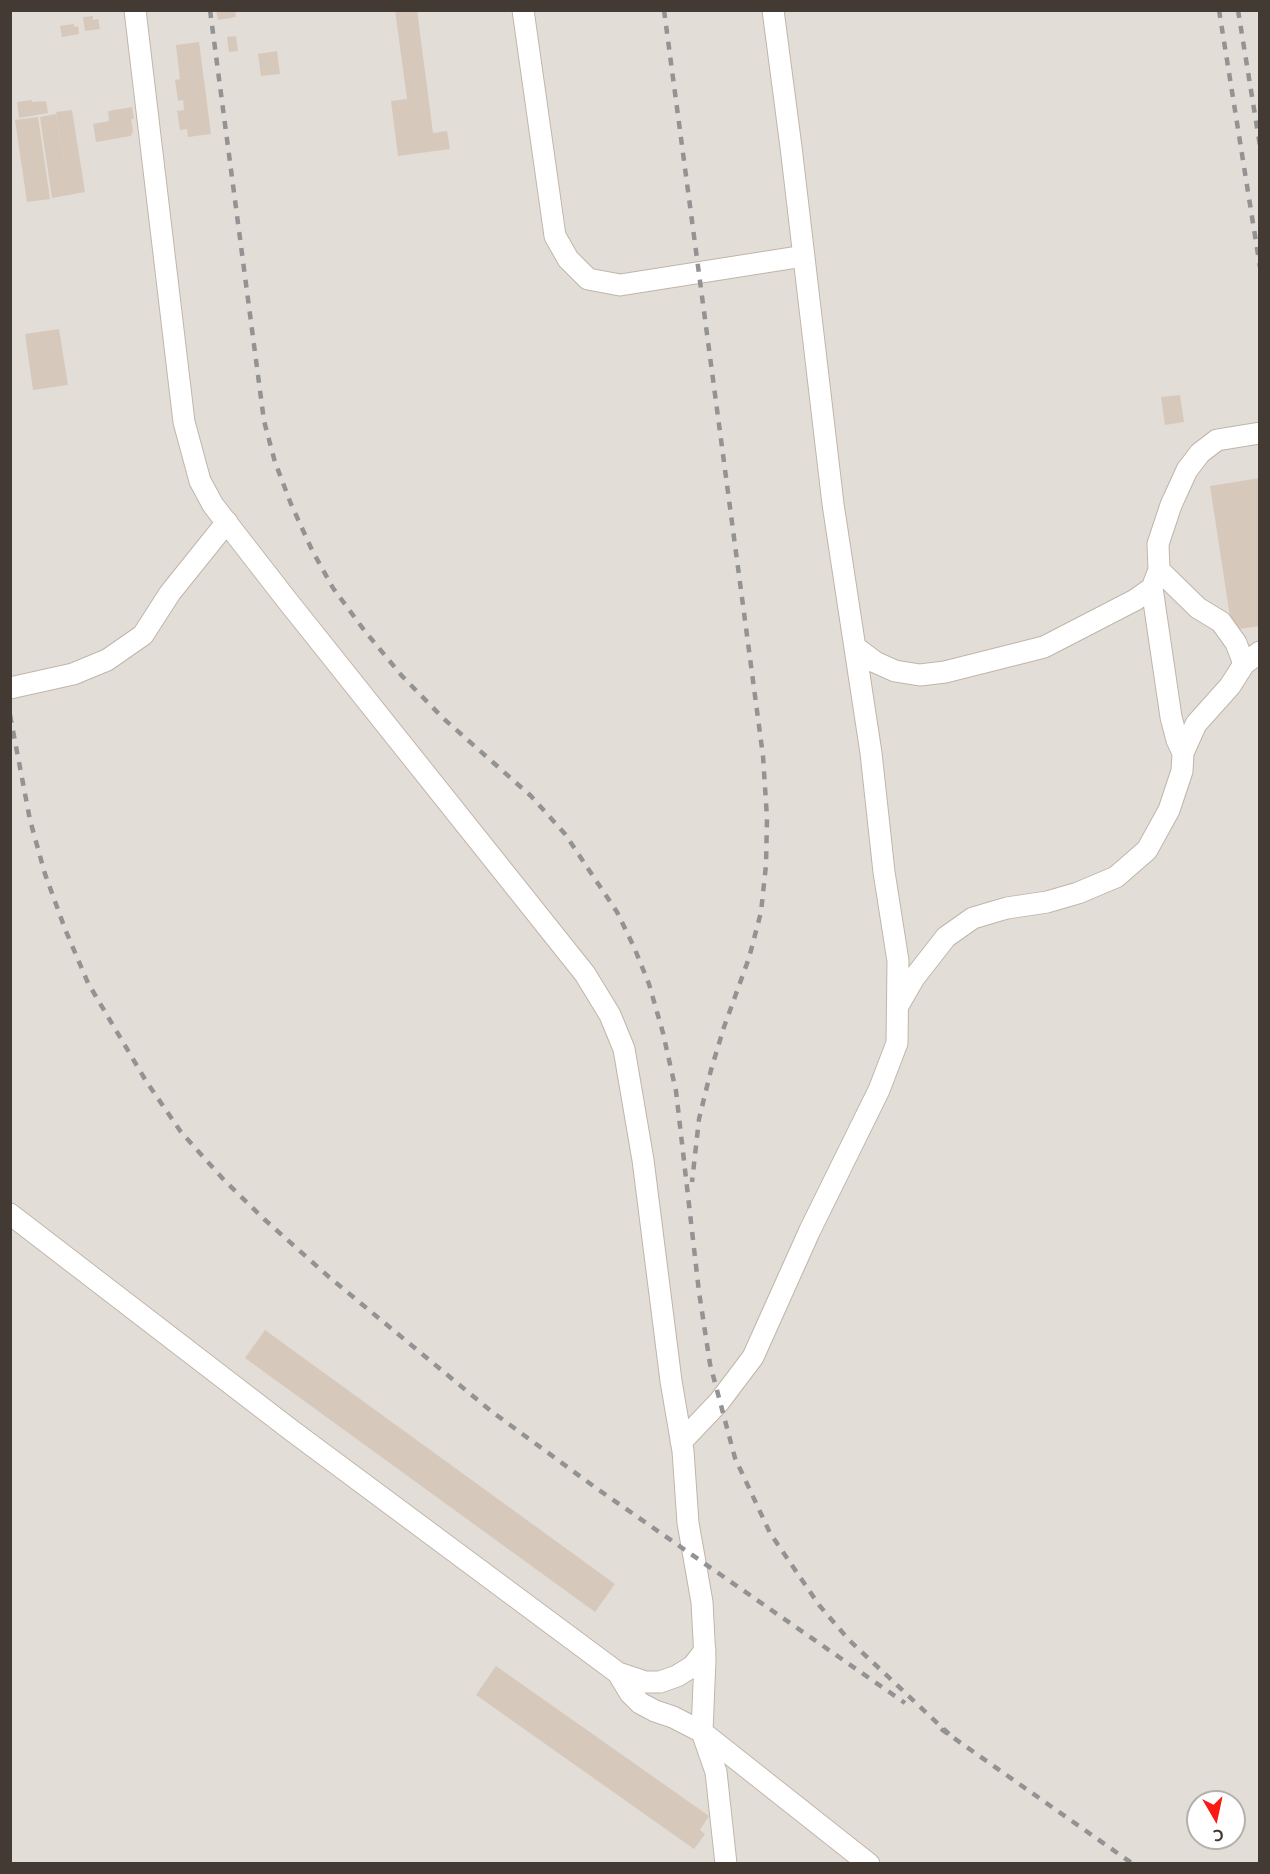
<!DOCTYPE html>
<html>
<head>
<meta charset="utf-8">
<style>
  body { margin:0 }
  #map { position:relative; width:1270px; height:1874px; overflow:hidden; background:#f1ebe3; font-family:Ubuntu,sans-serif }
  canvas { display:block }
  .frame { position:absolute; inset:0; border:12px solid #433b33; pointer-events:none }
  .north { position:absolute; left:1186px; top:1790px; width:60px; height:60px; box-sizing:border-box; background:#fff; border:2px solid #b4b1ad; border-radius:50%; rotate:171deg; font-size:16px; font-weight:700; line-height:24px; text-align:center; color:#433b33 }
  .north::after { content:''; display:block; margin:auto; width:21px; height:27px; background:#f91b13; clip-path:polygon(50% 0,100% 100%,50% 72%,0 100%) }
</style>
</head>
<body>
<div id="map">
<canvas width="1270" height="1874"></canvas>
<div class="frame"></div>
<div class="north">С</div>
</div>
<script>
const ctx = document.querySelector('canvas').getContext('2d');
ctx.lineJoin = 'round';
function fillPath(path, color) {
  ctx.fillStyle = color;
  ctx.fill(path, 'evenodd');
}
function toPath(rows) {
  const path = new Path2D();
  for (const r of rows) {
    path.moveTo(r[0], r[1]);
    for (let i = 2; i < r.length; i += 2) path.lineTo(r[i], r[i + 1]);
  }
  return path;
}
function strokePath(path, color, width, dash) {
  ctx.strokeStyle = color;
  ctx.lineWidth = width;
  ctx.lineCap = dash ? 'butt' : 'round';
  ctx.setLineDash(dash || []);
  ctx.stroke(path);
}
const industrial = toPath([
  [11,11,1259,11,1259,1863,11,1864],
  [1198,1802,1234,1802,1234,1838,1198,1838]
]);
const building = toPath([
  [216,10,235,10,236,17,218,20],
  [395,10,417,10,433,133,447,131,450,149,398,156,391,101,407,99],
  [93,16,93,20,98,19,100,29,85,31,83,17],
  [74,24,74,27,78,26,79,34,62,37,60,26],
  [236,36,238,51,229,52,227,37],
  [199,42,211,134,188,137,187,129,180,130,177,111,184,110,183,100,178,101,175,80,180,79,176,45],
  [277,51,280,74,261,76,258,54],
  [32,100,32,102,46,101,48,113,19,118,17,102],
  [132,107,134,119,131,119,133,131,131,136,96,142,93,124,109,121,108,111],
  [72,110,85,192,52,198,40,117,56,114,66,174,56,112],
  [38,117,50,199,27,202,15,120],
  [59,329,68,385,33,390,25,334],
  [1180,395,1184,422,1165,425,1161,397],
  [1260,478,1260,626,1232,630,1210,486],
  [265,1330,615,1584,595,1612,245,1358],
  [496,1666,709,1816,700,1830,705,1834,694,1849,476,1695]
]);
const minor = toPath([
  [135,10,184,422,200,481,213,505,286,599,585,974,610,1015,624,1049,643,1160,671,1381,683,1451,688,1523,702,1602,705,1659,702,1732,716,1772,726,1864],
  [523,10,555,236,568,259,588,279,620,285,804,256],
  [1159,570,1198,608,1221,622,1236,643,1244,664],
  [855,647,875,662,895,671,920,675,945,672,1044,647,1135,600,1152,588,1159,570,1158,544,1171,505,1187,470,1200,453,1217,440,1260,433],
  [10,688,73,674,107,660,143,635,170,593,227,522],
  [1183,753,1196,724,1230,686,1244,664,1260,652],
  [899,1004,914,978,946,937,973,918,1007,908,1047,902,1078,893,1116,877,1147,850,1169,810,1182,771,1183,753,1177,740,1171,717,1152,588],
  [10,1214,291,1430,618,1673,630,1693,640,1703,655,1711,673,1717,702,1732,869,1864],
  [681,1442,719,1402,753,1357,810,1230,879,1090,897,1043,898,961,884,872,871,753,833,504,791,147,773,10],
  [618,1673,645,1682,660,1682,677,1676,693,1666,705,1650]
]);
const rail = toPath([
  [210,10,264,421,275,462,291,504,312,550,333,588,364,630,402,676,444,719,531,796,565,834,617,912,634,947,649,984,663,1033,676,1091,699,1292,710,1364,735,1458,770,1533,819,1605,849,1640,949,1734],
  [664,10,763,756,767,818,766,865,761,912,749,958,724,1027,711,1070,699,1119,692,1182],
  [1219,10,1260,267],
  [1238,10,1260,146],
  [10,715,30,820,45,874,65,929,88,983,146,1081,181,1132,224,1180,264,1219,329,1277,491,1411,596,1488,905,1703],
  [941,1729,1133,1864]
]);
fillPath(industrial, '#e3ddd8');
fillPath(building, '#d6c9bc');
strokePath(minor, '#c0b5a9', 23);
strokePath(minor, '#fff', 21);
strokePath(rail, '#939393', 4.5, [8, 8]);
</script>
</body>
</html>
